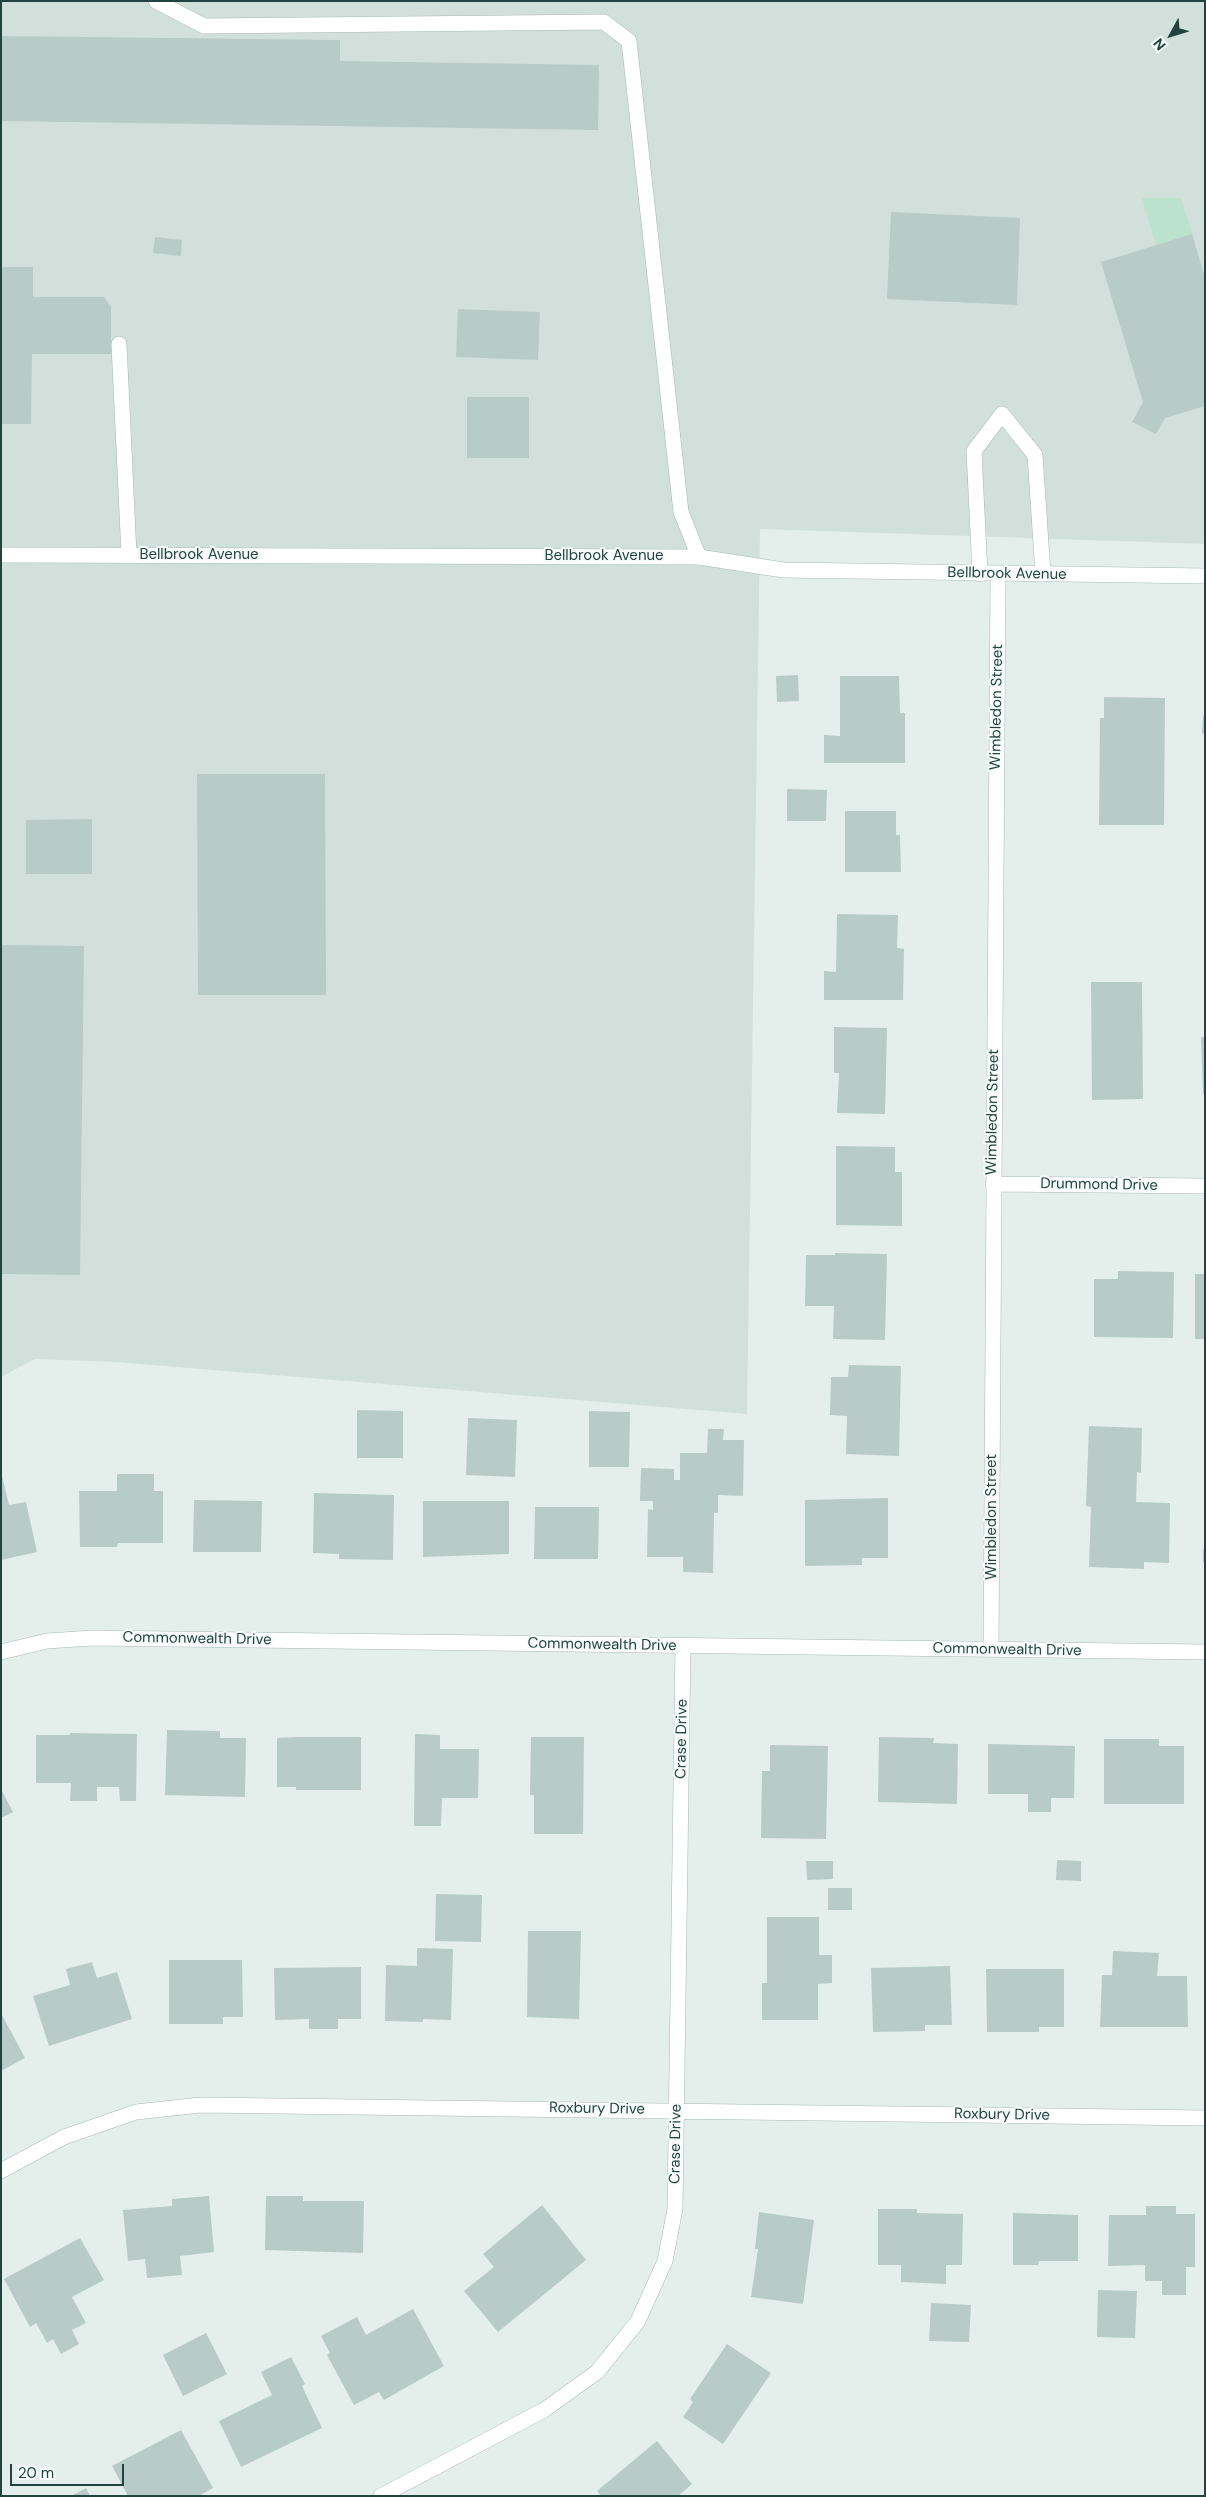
<!DOCTYPE html>
<html>
<head>
<meta charset="utf-8">
<style>
  body { margin:0 }
  #map { position:relative; width:1206px; height:2497px; overflow:hidden; background:#e4efec; font-family:"DM Sans",sans-serif }
  canvas { display:block }
  .frame { position:absolute; inset:0; border:2px solid #21443f; pointer-events:none }
  .north { position:absolute; left:1146px; top:10px; width:50px; height:50px; -webkit-text-stroke:4px #f6fbf9; paint-order:stroke; rotate:231deg; font-size:14px; font-weight:700; line-height:20px; text-align:center; color:#21443f }
  .north::after { content:''; display:block; margin:auto; width:18px; height:22px; background:#21443f; clip-path:polygon(50% 0,100% 100%,50% 72%,0 100%) }
  .scale { position:absolute; left:10px; top:2464px; width:114px; height:22px; box-sizing:border-box; border:2px solid #21443f; border-top:0; padding-left:6px; font-size:15px; line-height:18px; white-space:nowrap; color:#21443f; -webkit-text-stroke:4px #f6fbf9; paint-order:stroke }
</style>
</head>
<body>
<div id="map">
<canvas width="1206" height="2497"></canvas>
<div class="frame"></div>
<div class="north">N</div>
<div class="scale">20 m</div>
</div>
<script>
const ctx = document.querySelector('canvas').getContext('2d');
ctx.lineJoin = 'round';
function fillPath(path, color) {
  ctx.fillStyle = color;
  ctx.fill(path, 'evenodd');
}
function toPath(rows) {
  const path = new Path2D();
  for (const r of rows) {
    path.moveTo(r[0], r[1]);
    for (let i = 2; i < r.length; i += 2) path.lineTo(r[i], r[i + 1]);
  }
  return path;
}
function strokePath(path, color, width, dash) {
  ctx.strokeStyle = color;
  ctx.lineWidth = width;
  ctx.lineCap = dash ? 'butt' : 'round';
  ctx.setLineDash(dash || []);
  ctx.stroke(path);
}
function drawText(font, color, halo, rows, align = 'center') {
  ctx.font = font + ' "DM Sans",sans-serif';
  ctx.lineWidth = 4;
  ctx.setLineDash([]);
  ctx.textBaseline = 'middle';
  ctx.strokeStyle = halo;
  ctx.fillStyle = color;
  for (const [text, x, y, turn = 0] of rows) {
    ctx.save();
    ctx.translate(x, y);
    ctx.rotate((+turn || 0) * Math.PI / 180);
    ctx.textAlign = isNaN(turn) ? turn : align;
    if (halo) ctx.strokeText(text, 0, 0);
    ctx.fillText(text, 0, 0);
    ctx.restore();
  }
}
const built = toPath([
  [1,1,1205,1,1205,544,760,529,747,1414,116,1362,35,1359,1,1377]
]);
const green = toPath([
  [1142,198,1181,198,1192,234,1156,245]
]);
const building = toPath([
  [1,36,340,40,340,61,599,65,598,130,1,121],
  [891,212,1020,218,1017,305,887,299],
  [1192,234,1205,278,1205,406,1165,418,1156,434,1132,422,1143,402,1101,262],
  [155,237,182,240,181,256,153,253],
  [1,267,33,267,33,297,104,297,111,307,111,354,32,354,31,424,1,424],
  [458,309,540,312,538,360,456,357],
  [467,397,529,397,529,458,467,458],
  [798,675,799,701,777,702,776,676],
  [840,676,899,676,900,713,905,713,905,763,824,763,824,735,840,736],
  [1104,697,1165,698,1164,825,1099,825,1100,718,1104,718],
  [1203,716,1205,717,1205,734,1202,733],
  [197,774,325,774,326,995,198,995],
  [787,789,827,790,826,821,787,821],
  [845,811,896,811,896,835,900,835,901,872,845,872],
  [92,819,92,874,26,874,26,820],
  [837,914,898,915,897,948,904,949,903,1000,824,1000,824,971,836,972],
  [1,945,84,946,80,1275,1,1274],
  [1091,982,1142,982,1143,1099,1092,1100],
  [834,1027,887,1028,885,1114,837,1113,839,1073,834,1073],
  [1201,1037,1205,1037,1205,1094,1203,1094],
  [836,1146,895,1147,895,1172,902,1172,902,1226,836,1225],
  [835,1253,887,1254,885,1340,833,1339,834,1306,805,1306,806,1255,835,1255],
  [1118,1271,1174,1272,1173,1338,1094,1337,1094,1279,1118,1279],
  [1195,1274,1205,1274,1205,1339,1195,1339],
  [849,1365,901,1366,899,1456,846,1454,847,1416,830,1415,831,1377,848,1377],
  [357,1410,403,1411,403,1458,357,1458],
  [589,1411,630,1412,629,1467,589,1467],
  [468,1418,517,1420,515,1477,466,1475],
  [1089,1426,1142,1428,1141,1473,1137,1472,1136,1502,1170,1503,1169,1563,1144,1562,1144,1569,1089,1567,1091,1507,1086,1506],
  [708,1429,724,1429,723,1440,744,1440,743,1496,718,1495,718,1513,714,1513,713,1573,683,1572,683,1557,647,1557,648,1509,653,1510,653,1501,640,1501,641,1468,674,1469,674,1480,680,1480,680,1453,707,1453],
  [117,1474,154,1474,154,1491,163,1491,163,1543,118,1543,117,1547,80,1547,79,1491,117,1491],
  [2,1476,9,1505,26,1502,37,1552,1,1560],
  [314,1493,394,1495,393,1560,339,1559,339,1554,313,1553],
  [888,1498,888,1558,862,1558,862,1565,805,1566,805,1500],
  [194,1500,262,1501,261,1552,193,1552],
  [423,1501,509,1501,509,1554,423,1557],
  [535,1507,599,1507,598,1559,534,1559],
  [1203,1549,1205,1549,1205,1562,1203,1562],
  [167,1730,220,1731,220,1738,246,1738,245,1797,165,1795],
  [70,1733,137,1734,136,1801,120,1801,119,1787,97,1787,97,1801,70,1801,71,1783,36,1783,36,1735,70,1735],
  [415,1734,440,1735,440,1749,479,1749,478,1798,442,1798,441,1826,414,1826],
  [296,1737,361,1737,361,1790,296,1790,296,1787,277,1787,277,1738],
  [531,1737,584,1737,583,1834,534,1834,534,1795,530,1795],
  [879,1737,934,1738,933,1743,958,1744,957,1804,878,1802],
  [1104,1739,1159,1739,1159,1746,1184,1746,1184,1804,1104,1804],
  [988,1744,1075,1746,1074,1798,1051,1798,1051,1812,1028,1812,1028,1794,988,1794],
  [770,1745,828,1746,826,1839,761,1838,762,1771,770,1771],
  [1,1789,13,1812,1,1818],
  [1057,1860,1081,1861,1081,1881,1056,1880],
  [806,1861,833,1861,833,1879,807,1880],
  [828,1888,852,1888,852,1910,828,1910],
  [436,1894,482,1895,481,1942,435,1941],
  [767,1917,819,1917,819,1955,832,1955,832,1983,818,1984,818,2020,762,2020,762,1983,767,1983],
  [528,1931,581,1931,579,2019,527,2017],
  [417,1948,453,1949,451,2020,423,2019,423,2022,385,2021,386,1965,417,1966],
  [1113,1951,1159,1953,1157,1976,1187,1976,1188,2027,1100,2027,1102,1975,1112,1975],
  [169,1960,242,1960,243,2017,223,2017,223,2024,169,2024],
  [92,1962,97,1978,117,1972,132,2019,49,2046,33,1996,70,1985,66,1969],
  [950,1966,952,2025,925,2025,925,2031,873,2032,871,1968],
  [361,1967,361,2019,338,2019,338,2029,309,2029,309,2019,275,2020,274,1968],
  [986,1969,1064,1969,1064,2027,1039,2027,1039,2032,987,2032],
  [1,2013,25,2058,1,2071],
  [209,2196,214,2252,180,2256,182,2275,147,2278,145,2259,128,2261,123,2210,172,2206,172,2199],
  [266,2196,303,2196,303,2201,364,2201,363,2253,265,2250],
  [542,2205,586,2260,498,2332,464,2291,494,2267,483,2254],
  [1146,2206,1176,2206,1176,2214,1195,2214,1195,2267,1186,2267,1186,2295,1162,2295,1162,2281,1145,2281,1145,2265,1108,2266,1109,2215,1146,2215],
  [878,2209,917,2209,917,2213,963,2214,962,2265,946,2265,946,2284,901,2282,901,2265,878,2265],
  [759,2212,814,2220,803,2304,751,2297,758,2249,755,2249],
  [1013,2213,1078,2215,1078,2261,1039,2261,1038,2265,1013,2265],
  [80,2238,104,2280,72,2297,86,2323,72,2330,79,2344,61,2354,53,2339,47,2343,36,2323,30,2327,4,2279],
  [1098,2290,1137,2291,1135,2338,1097,2337],
  [931,2303,971,2305,969,2342,929,2341],
  [413,2309,444,2366,384,2400,379,2392,354,2405,327,2355,330,2353,321,2336,357,2317,366,2335],
  [206,2333,227,2374,183,2396,163,2355],
  [727,2344,771,2373,723,2444,683,2417,693,2402,690,2399],
  [291,2357,305,2384,302,2386,322,2428,241,2467,219,2421,272,2395,261,2372],
  [181,2430,213,2488,199,2496,128,2496,112,2466],
  [657,2441,692,2484,678,2496,601,2496,597,2491],
  [86,2488,90,2496,71,2496]
]);
const lane = toPath([
  [156,1,204,26,604,22,629,41,681,512,699,557],
  [119,344,129,555],
  [980,574,974,451,1002,414,1035,455,1043,574]
]);
const street = toPath([
  [993,1184,1205,1186],
  [991,1649,998,574],
  [1,1652,47,1641,92,1638,1205,1652],
  [1,2171,64,2137,136,2112,201,2105,1205,2118],
  [381,2496,544,2410,597,2372,638,2321,665,2261,675,2209,683,1646]
]);
const secondary = toPath([
  [1,555,699,557,783,570,1205,576]
]);
const streetNames = [
  ["Bellbrook Avenue",199,555],
  ["Bellbrook Avenue",604,556],
  ["Bellbrook Avenue",1007,574,1],
  ["Wimbledon Street",997,707,-89],
  ["Wimbledon Street",993,1112,-89],
  ["Drummond Drive",1099,1185,1],
  ["Wimbledon Street",992,1517,-90],
  ["Commonwealth Drive",197,1639,1],
  ["Commonwealth Drive",602,1645,1],
  ["Commonwealth Drive",1007,1650,1],
  ["Crase Drive",682,1739,-89],
  ["Roxbury Drive",597,2109,1],
  ["Roxbury Drive",1002,2115,1],
  ["Crase Drive",676,2144,-89]
];
fillPath(built, '#d2e0db');
fillPath(green, '#bbe2cc');
fillPath(building, '#b9cbc6');
strokePath(lane, '#a6b8b5', 16);
strokePath(street, '#a6b8b5', 16);
strokePath(secondary, '#a1bcb7', 16);
strokePath(lane, '#fff', 15);
strokePath(street, '#fff', 15);
strokePath(secondary, '#fff', 15);
drawText('15px', '#21443f', '#f6fbf9', streetNames);
</script>
</body>
</html>
